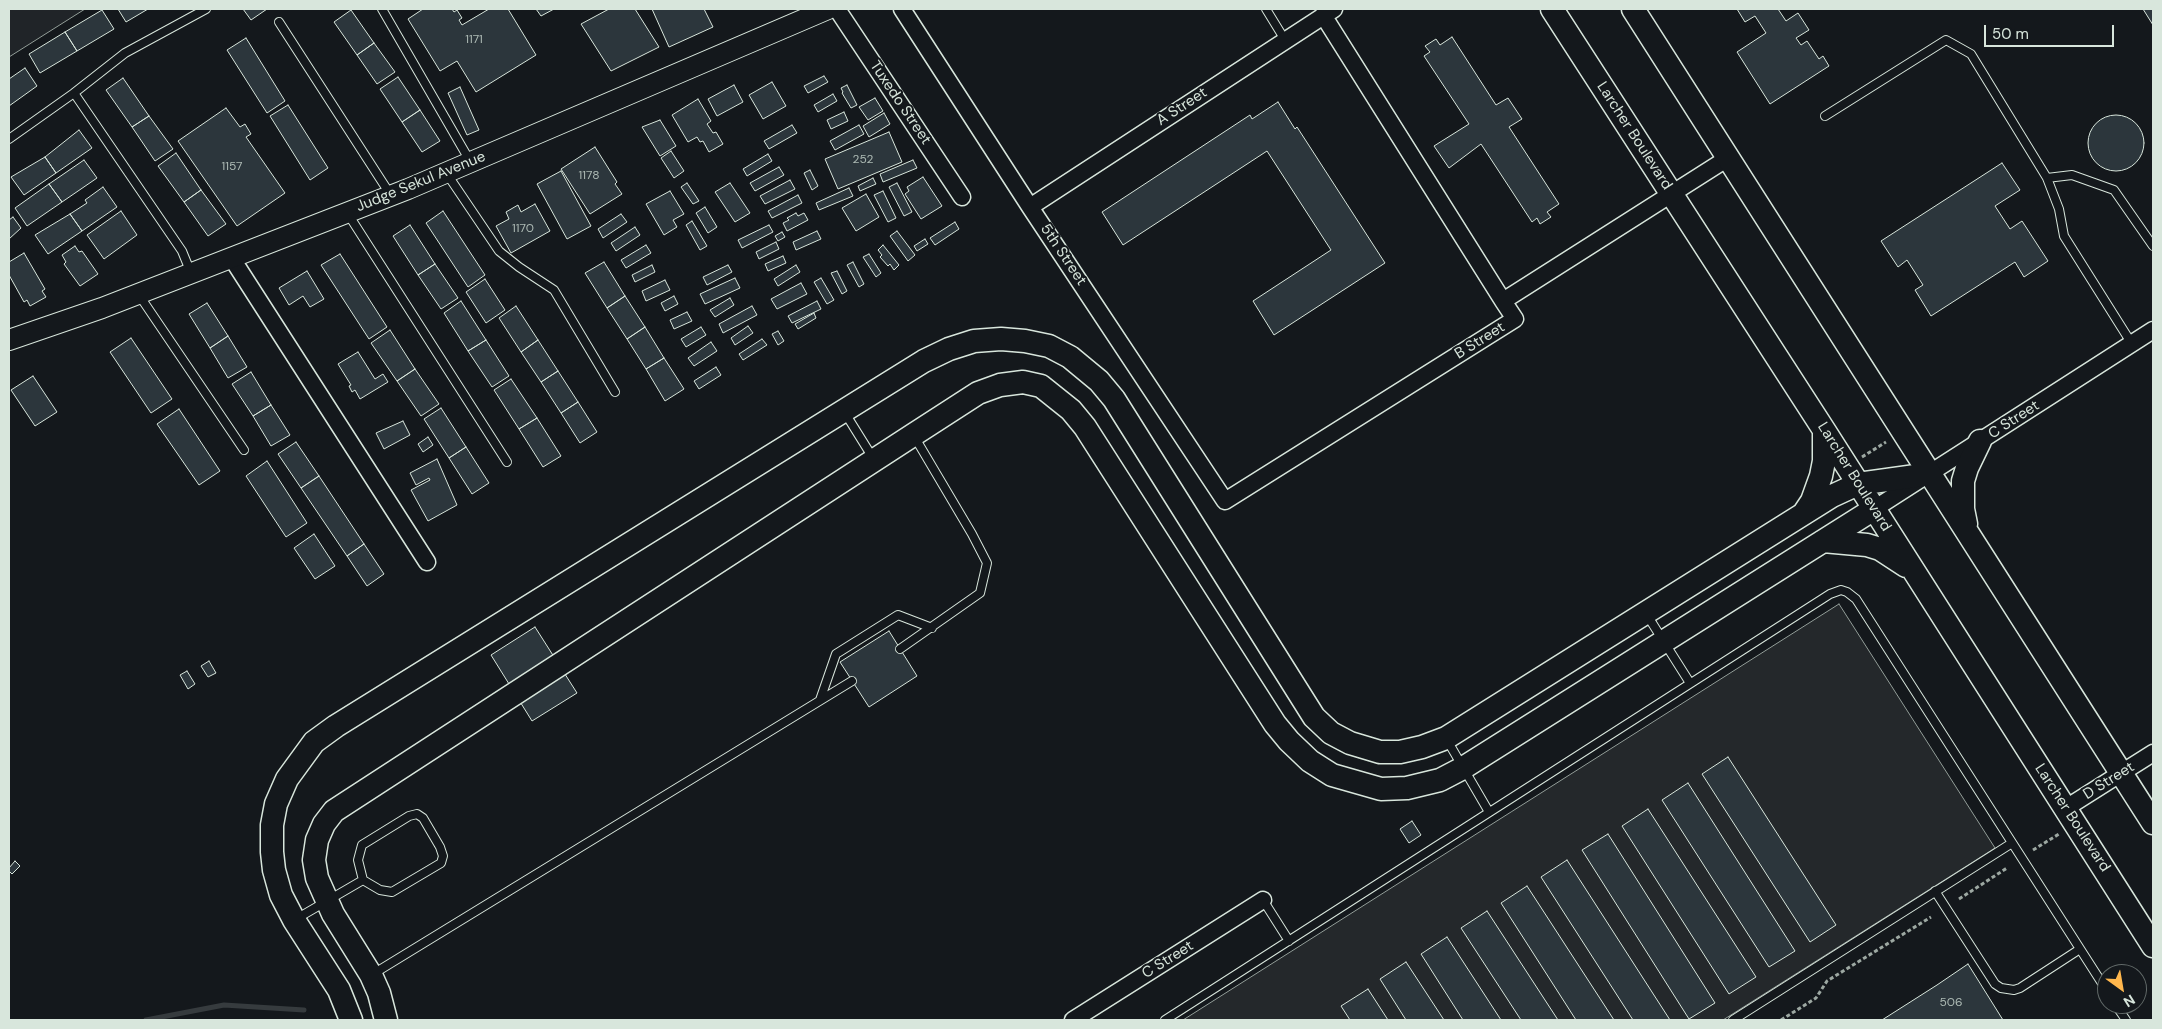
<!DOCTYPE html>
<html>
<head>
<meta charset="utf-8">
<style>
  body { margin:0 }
  #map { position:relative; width:2162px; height:1029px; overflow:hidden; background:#14181c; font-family:"DM Sans",sans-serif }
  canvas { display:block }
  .frame { position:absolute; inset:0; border:10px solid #d8e6dc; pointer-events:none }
  .north { position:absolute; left:2097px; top:964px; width:50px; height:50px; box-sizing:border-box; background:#14181c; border:1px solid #626a69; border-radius:50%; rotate:148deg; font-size:14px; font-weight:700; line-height:20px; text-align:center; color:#d8e6dc }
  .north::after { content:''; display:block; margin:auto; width:18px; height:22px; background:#ffb74d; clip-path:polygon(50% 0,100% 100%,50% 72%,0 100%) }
  .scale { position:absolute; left:1984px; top:25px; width:130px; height:22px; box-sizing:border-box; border:2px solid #d8e6dc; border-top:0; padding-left:6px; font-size:15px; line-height:18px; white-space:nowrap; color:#d8e6dc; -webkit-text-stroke:4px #14181c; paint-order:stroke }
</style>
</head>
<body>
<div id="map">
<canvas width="2162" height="1029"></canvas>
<div class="frame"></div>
<div class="north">N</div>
<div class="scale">50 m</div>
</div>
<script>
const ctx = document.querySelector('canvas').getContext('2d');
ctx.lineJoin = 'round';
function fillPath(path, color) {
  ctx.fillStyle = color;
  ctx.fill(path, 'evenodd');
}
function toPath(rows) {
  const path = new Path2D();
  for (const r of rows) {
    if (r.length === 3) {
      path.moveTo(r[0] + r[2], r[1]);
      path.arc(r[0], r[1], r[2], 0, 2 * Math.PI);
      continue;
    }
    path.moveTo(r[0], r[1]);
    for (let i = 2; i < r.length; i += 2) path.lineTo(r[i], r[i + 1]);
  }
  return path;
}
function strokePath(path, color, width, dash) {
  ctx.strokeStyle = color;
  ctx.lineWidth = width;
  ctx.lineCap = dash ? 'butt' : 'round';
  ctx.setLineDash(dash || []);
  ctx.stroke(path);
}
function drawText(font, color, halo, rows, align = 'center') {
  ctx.font = font + ' "DM Sans",sans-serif';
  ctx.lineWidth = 4;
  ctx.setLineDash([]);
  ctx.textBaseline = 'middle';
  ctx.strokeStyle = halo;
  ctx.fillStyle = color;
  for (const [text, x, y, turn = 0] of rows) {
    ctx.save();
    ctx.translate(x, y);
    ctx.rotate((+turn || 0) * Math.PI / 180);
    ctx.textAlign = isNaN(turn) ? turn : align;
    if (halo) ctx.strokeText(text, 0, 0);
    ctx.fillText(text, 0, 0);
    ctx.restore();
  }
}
const green = toPath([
  [9,9,85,9,9,57,9,9]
]);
const parking = toPath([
  [1839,604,1995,848,1723,1020,1183,1020,1839,604]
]);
const stream = toPath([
  [146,1020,224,1005,304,1010]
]);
const building = toPath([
  [118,9,148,9,126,22,118,9],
  [243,9,267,9,251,20,243,9],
  [423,9,452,9,454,12,457,10,462,18,459,20,462,25,489,9,508,9,536,55,476,92,457,61,440,71,408,19,423,9],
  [536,9,554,9,541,16,536,9],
  [609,9,635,9,659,47,611,71,581,24,609,9],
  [652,9,704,9,713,27,669,47,652,9],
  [1737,9,1778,9,1786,21,1798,13,1809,30,1796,38,1801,45,1807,41,1819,59,1823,56,1829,66,1770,104,1737,52,1766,33,1755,16,1745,22,1737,9],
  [2143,9,2153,9,2153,25,2143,9],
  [102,10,114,29,77,51,65,32,102,10],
  [351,10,374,43,357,55,334,22,351,10],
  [65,32,77,51,40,73,29,54,65,32],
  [1452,37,1496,105,1508,98,1522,119,1509,127,1559,204,1547,212,1551,217,1540,224,1537,218,1532,222,1481,144,1449,168,1434,146,1469,124,1424,56,1430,52,1425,46,1436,39,1440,45,1452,37],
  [246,38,285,101,267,113,227,50,246,38],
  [374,43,395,72,377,84,357,55,374,43],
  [25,68,37,86,9,106,9,79,25,68],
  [824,76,828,82,808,93,804,86,824,76],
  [398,77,420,110,402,122,380,89,398,77],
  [123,78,149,116,132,127,106,90,123,78],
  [772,82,786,106,763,119,749,95,772,82],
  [734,85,743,102,717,116,708,99,734,85],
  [847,85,857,105,851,108,842,93,843,92,841,88,847,85],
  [460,87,479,130,467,135,448,93,460,87],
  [833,94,837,101,818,112,814,105,833,94],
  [875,98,883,111,868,120,859,107,875,98],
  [698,99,711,121,707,124,713,133,716,132,723,144,709,152,703,141,700,142,697,137,688,142,672,115,698,99],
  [1278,102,1295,129,1297,127,1385,263,1274,335,1253,301,1331,250,1267,151,1123,245,1102,212,1250,115,1252,119,1278,102],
  [288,105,328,168,310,180,270,116,288,105],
  [226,108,240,127,245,124,251,134,246,137,285,193,237,226,178,141,226,108],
  [420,110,440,141,422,152,402,122,420,110],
  [844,112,848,121,831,129,827,120,844,112],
  [884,113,890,124,869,137,863,126,884,113],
  [2116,143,28],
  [149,116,173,149,155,161,132,127,149,116],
  [660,120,676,146,660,156,642,127,660,120],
  [792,125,797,133,769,149,764,141,792,125],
  [859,125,864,134,835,150,830,141,859,125],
  [79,130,92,148,56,173,45,157,79,130],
  [889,132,902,162,838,189,825,159,889,132],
  [595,147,617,182,615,184,622,194,590,214,561,169,595,147],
  [671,151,684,171,674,178,661,158,671,151],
  [176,153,201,190,184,202,158,166,176,153],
  [768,154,772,161,747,176,743,169,768,154],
  [45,157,56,173,24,195,11,177,45,157],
  [84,160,97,178,62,202,49,184,84,160],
  [913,160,917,168,883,182,880,174,913,160],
  [2002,163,2020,190,1995,206,2010,229,2022,221,2048,261,2024,277,2015,262,1931,316,1915,290,1923,285,1907,260,1898,267,1881,241,2002,163],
  [779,167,784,175,755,191,750,183,779,167],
  [810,170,818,186,812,190,804,173,810,170],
  [561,171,591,226,567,239,537,184,561,171],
  [923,177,942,206,921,219,905,194,909,191,907,187,923,177],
  [873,178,876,184,860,191,858,186,873,178],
  [790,180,795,189,765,204,760,196,790,180],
  [687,183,699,201,693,204,681,187,687,183],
  [730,183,750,213,735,222,715,192,730,183],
  [897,183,912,212,904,216,889,187,897,183],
  [49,184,62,202,27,226,15,208,49,184],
  [103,187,117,207,82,231,70,214,87,203,85,200,103,187],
  [849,188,853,196,819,210,816,203,849,188],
  [201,190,226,224,208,236,184,202,201,190],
  [670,191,684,214,673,220,677,227,664,235,646,204,670,191],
  [883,191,896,218,888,222,874,195,883,191],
  [866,194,879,217,856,231,842,208,866,194],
  [798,195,802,203,772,218,768,211,798,195],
  [535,204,550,231,511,253,496,226,509,219,506,212,518,205,521,212,535,204],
  [705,207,717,227,708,233,696,213,705,207],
  [121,211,137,235,104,259,87,235,121,211],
  [443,211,485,275,468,287,426,223,443,211],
  [796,213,798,216,804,213,808,220,787,231,783,223,789,220,787,218,796,213],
  [70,214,82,231,48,254,35,235,70,214],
  [621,214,627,222,603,238,598,229,621,214],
  [13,217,21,228,9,239,9,220,13,217],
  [692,221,707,246,700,250,686,225,692,221],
  [955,222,959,229,935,245,930,238,955,222],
  [410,225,435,264,418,275,393,236,410,225],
  [769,225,773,232,742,248,738,240,769,225],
  [635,227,640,235,616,251,611,243,635,227],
  [817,231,821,239,796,250,793,242,817,231],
  [897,231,915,255,908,261,890,236,897,231],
  [782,232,785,237,778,241,775,236,782,232],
  [925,239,928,244,917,251,914,246,925,239],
  [776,242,779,249,759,259,756,252,776,242],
  [646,245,651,253,626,268,621,260,646,245],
  [883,245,899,265,894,270,890,264,888,266,880,257,882,255,878,250,883,245],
  [75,246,79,252,82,251,98,274,80,286,64,264,66,262,62,255,75,246],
  [24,253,45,289,42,291,46,297,30,306,27,300,24,302,9,275,9,262,24,253],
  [340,254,387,327,369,339,321,265,340,254],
  [869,254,881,273,876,277,863,257,869,254],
  [783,256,786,263,768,271,765,264,783,256],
  [604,262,625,296,607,308,585,273,604,262],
  [853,262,864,284,859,287,847,265,853,262],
  [435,264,458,298,441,309,418,275,435,264],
  [652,265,655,272,635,282,632,275,652,265],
  [728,265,732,272,707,285,703,277,728,265],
  [796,265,800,272,778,286,774,279,796,265],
  [307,271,324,299,310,307,303,296,289,305,279,288,307,271],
  [837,271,847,291,842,294,831,273,837,271],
  [735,278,740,288,705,304,700,294,735,278],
  [821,278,834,300,827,304,814,282,821,278],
  [485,279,505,310,486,323,466,292,485,279],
  [665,280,670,290,646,301,642,291,665,280],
  [801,283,807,294,777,309,771,299,801,283],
  [625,296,645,327,627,339,607,308,625,296],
  [674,296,678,304,665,311,661,303,674,296],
  [730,298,734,305,715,317,710,310,730,298],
  [461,301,486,340,468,351,444,313,461,301],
  [817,301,821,309,792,323,788,316,817,301],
  [207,303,228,336,210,348,189,314,207,303],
  [516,306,538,340,521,352,499,318,516,306],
  [752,306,757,315,723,333,719,324,752,306],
  [687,312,692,321,674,329,670,320,687,312],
  [814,313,816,318,798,329,795,324,814,313],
  [748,326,753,333,735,345,731,338,748,326],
  [645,327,664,358,646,369,627,339,645,327],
  [701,327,706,335,686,347,681,339,701,327],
  [390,330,415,369,397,381,371,343,390,330],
  [778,331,784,341,778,345,772,334,778,331],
  [228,336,247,367,228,378,210,348,228,336],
  [131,338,172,399,151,413,110,352,131,338],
  [762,339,767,345,743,360,739,354,762,339],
  [486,340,509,376,492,387,468,351,486,340],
  [538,340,558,371,541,382,521,352,538,340],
  [711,342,717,351,694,366,688,358,711,342],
  [358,352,375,379,383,374,388,382,360,399,355,390,352,392,349,386,351,385,338,364,358,352],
  [664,358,684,389,665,401,646,369,664,358],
  [716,367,721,375,699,389,694,381,716,367],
  [415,369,439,404,421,416,397,381,415,369],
  [558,371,578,402,561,413,541,382,558,371],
  [251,372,271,405,253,416,232,384,251,372],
  [33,376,57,412,35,426,11,390,33,376],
  [511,379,537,418,519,429,494,390,511,379],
  [578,402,597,432,580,443,561,413,578,402],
  [271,405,290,435,271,446,253,416,271,405],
  [441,408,466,447,449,458,424,419,441,408],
  [179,409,220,471,199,485,157,424,179,409],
  [537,418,561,456,543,467,519,429,537,418],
  [403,421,410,435,384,449,376,433,403,421],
  [428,437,433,445,423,452,418,444,428,437],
  [296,442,319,476,301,488,278,454,296,442],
  [466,447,489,483,472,494,449,458,466,447],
  [437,459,457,505,428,521,411,490,430,480,429,478,416,485,410,473,437,459],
  [267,461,307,523,286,537,246,476,267,461],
  [319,476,364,544,347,556,301,488,319,476],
  [314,534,335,566,315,579,294,548,314,534],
  [364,544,384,574,367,586,347,556,364,544],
  [535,627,577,693,532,721,491,655,535,627],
  [889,631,917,676,869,707,840,662,889,631],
  [209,661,216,673,208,677,201,666,209,661],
  [187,671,195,684,188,689,180,675,187,671],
  [1728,757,1836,925,1810,942,1702,774,1728,757],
  [1688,783,1795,951,1769,967,1662,800,1688,783],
  [1648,809,1756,977,1729,994,1622,826,1648,809],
  [1412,821,1421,835,1409,843,1400,829,1412,821],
  [1608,834,1715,1003,1689,1019,1582,850,1608,834],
  [1567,860,1670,1020,1633,1020,1541,877,1567,860],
  [15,861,20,866,12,874,9,871,9,868,15,861],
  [1527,886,1614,1020,1576,1020,1501,903,1527,886],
  [1487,911,1558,1020,1521,1020,1461,928,1487,911],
  [1447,937,1501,1020,1463,1020,1421,954,1447,937],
  [1406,962,1444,1020,1406,1020,1380,979,1406,962],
  [1968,964,2003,1020,1882,1020,1937,985,1968,964],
  [1368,989,1388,1020,1350,1020,1341,1006,1368,989]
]);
const path = toPath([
  [1862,457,1886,442],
  [2033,850,2059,834],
  [1959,899,2007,868],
  [1781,1020,1816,998,1827,981,1931,917]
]);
const service = toPath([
  [382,9,470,161],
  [1266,9,1285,40],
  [279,22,390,194],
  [74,93,125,53,206,9],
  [1825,116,1946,40,1971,54,2047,178,2059,209,2064,236,2132,344],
  [9,139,74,93,182,251,191,273],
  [447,174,499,251,519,267,554,290,615,392],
  [2047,178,2072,175,2114,190,2153,246],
  [348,214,507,462],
  [139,295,244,450],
  [845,413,873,458],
  [1647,615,1690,683],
  [900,649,980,593,987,563,972,534,914,436],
  [820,700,836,654,898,615,932,628],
  [1447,740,1489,812],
  [1935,891,1995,984,2001,988,2014,990,2020,988,2080,949],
  [1263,900,1289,941],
  [296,919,363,880,380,890,392,892,441,863,443,856,440,847,423,818,417,814,409,816,362,845,358,860,363,880],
  [373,974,852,681],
  [2115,1004,2126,1020],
  [1165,1020,1830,594,1841,590,1847,592,1856,599,2107,991],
  [1733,1020,2012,843]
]);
const minor = toPath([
  [837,9,962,197],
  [902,9,1030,207,1225,501,1515,319,1503,301,1728,158],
  [1323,15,1503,301],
  [1030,207,1334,9],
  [231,257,427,562],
  [1874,509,2153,330],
  [2066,808,2153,753],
  [1073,1020,1263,900]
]);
const tertiary = toPath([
  [9,340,102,308,408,189,828,9]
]);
const secondary = toPath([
  [1552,9,1824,430,2153,946],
  [1633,9,2153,823],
  [1804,513,1812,501,1821,476,1824,461,1824,430],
  [1966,524,1963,509,1963,481,1967,468,1980,441],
  [1823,541,1867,545,1880,549,1906,566],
  [351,1020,339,990,294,920,281,895,274,870,272,852,272,825,276,804,287,779,314,742,336,726,924,361,949,349,974,341,1001,339,1025,341,1049,346,1070,357,1099,381,1114,399,1314,717,1331,733,1350,743,1380,752,1400,752,1422,747,1446,738,1832,496,1858,484,1930,474],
  [386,1020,379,993,371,975,333,914,317,878,314,860,317,840,324,824,334,811,913,435,978,393,1000,385,1023,382,1041,386,1071,410,1085,427,1275,724,1289,741,1310,761,1332,775,1381,789,1407,788,1440,780,1463,768,1874,509]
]);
const numberNames = [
  ["1171",474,40],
  ["252",863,160],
  ["1157",232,167],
  ["1178",589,176],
  ["1170",523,229],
  ["506",1951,1003]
];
const streetNames = [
  ["Tuxedo Street",900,103,56],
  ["A Street",1182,107,-33],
  ["Larcher Boulevard",1634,136,57],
  ["Judge Sekul Avenue",421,182,-22],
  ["5th Street",1063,255,56],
  ["B Street",1480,341,-32],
  ["C Street",2014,420,-33],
  ["Larcher Boulevard",1854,477,58],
  ["D Street",2109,781,-32],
  ["Larcher Boulevard",2072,818,57],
  ["C Street",1168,960,-32]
];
fillPath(green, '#202428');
strokePath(green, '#939e99', 1);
fillPath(parking, '#24282b');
strokePath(parking, '#939e99', 1);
strokePath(stream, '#363b3e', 5);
fillPath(building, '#2c363c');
strokePath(building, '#d8e6dc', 1);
strokePath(service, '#d8e6dc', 10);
strokePath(minor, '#d8e6dc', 19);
strokePath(tertiary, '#d8e6dc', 22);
strokePath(secondary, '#d8e6dc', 25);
strokePath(path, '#9da8a2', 3, [4, 2.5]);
strokePath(service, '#14181c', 8);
strokePath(minor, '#14181c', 16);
strokePath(tertiary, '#14181c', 20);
strokePath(secondary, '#14181c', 22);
drawText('12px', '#adbab4', null, numberNames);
drawText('15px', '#d8e6dc', '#14181c', streetNames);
</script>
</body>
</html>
